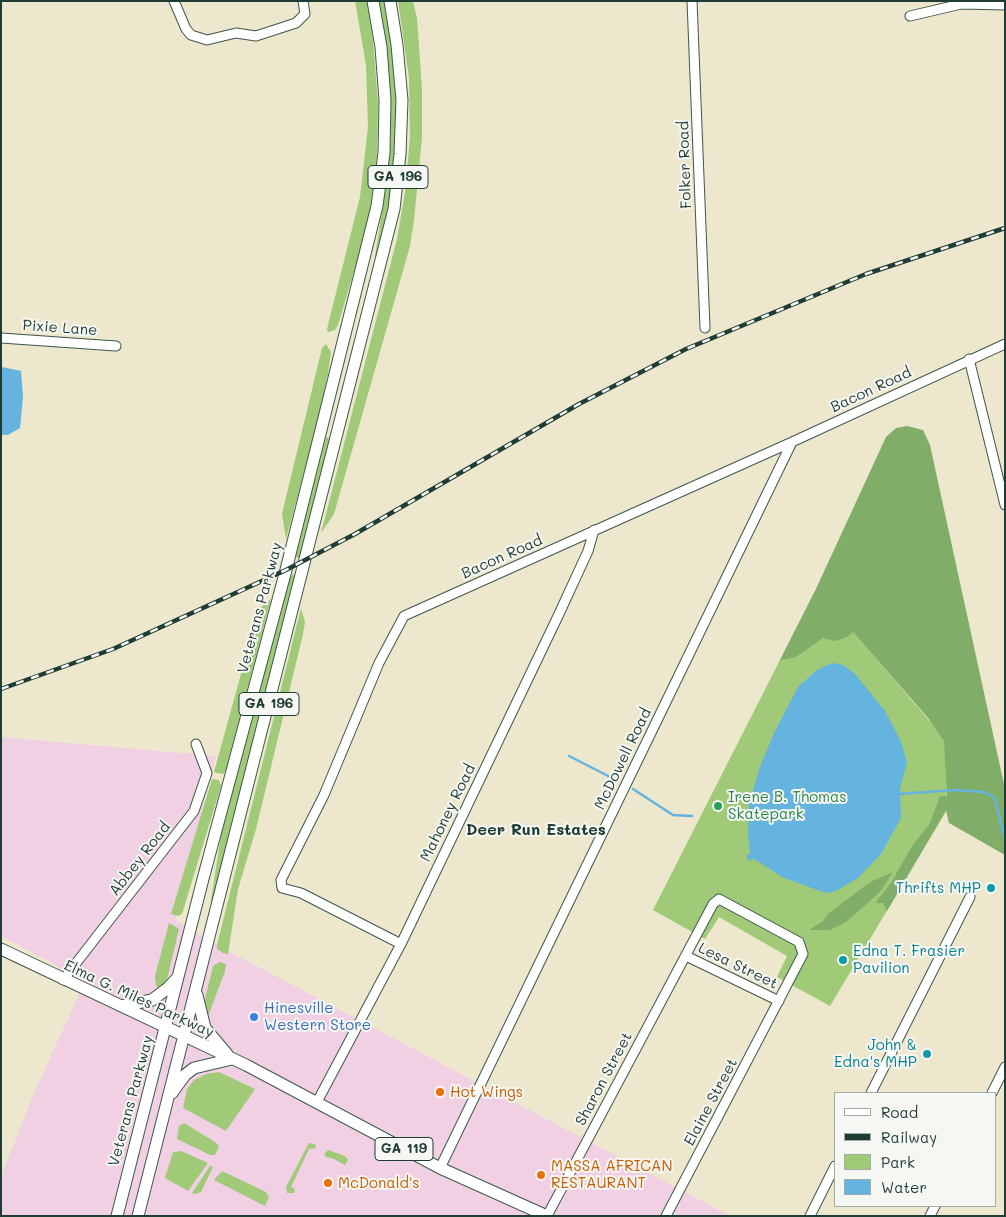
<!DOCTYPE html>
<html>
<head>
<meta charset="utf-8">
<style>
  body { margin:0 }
  #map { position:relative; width:1006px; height:1217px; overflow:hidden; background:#ece7cd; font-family:Mali,sans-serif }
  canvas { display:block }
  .frame { position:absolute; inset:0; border:2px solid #1f3d34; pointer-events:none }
  .legend { position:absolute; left:834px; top:1092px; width:162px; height:115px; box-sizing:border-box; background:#f6f6f2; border:1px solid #a0aca6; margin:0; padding:6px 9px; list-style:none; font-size:15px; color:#1f3d34 }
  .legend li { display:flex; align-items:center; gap:10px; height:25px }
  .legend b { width:25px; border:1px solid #a0aca6 }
</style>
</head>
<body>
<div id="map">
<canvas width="1006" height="1217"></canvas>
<div class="frame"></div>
<ul class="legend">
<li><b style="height:6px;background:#fff"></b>Road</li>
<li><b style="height:6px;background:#1f3d34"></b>Railway</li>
<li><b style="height:14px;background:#a0ca77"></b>Park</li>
<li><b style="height:14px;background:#65b3df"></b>Water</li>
</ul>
</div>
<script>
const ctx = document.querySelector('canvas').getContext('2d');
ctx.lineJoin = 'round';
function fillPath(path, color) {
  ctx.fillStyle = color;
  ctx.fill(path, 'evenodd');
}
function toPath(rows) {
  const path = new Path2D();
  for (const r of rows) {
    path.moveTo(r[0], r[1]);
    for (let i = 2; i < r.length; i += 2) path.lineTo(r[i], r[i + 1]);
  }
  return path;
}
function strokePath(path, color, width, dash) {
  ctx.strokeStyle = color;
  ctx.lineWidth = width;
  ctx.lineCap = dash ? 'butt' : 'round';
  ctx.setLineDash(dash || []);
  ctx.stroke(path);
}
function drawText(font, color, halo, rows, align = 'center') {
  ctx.font = font + ' Mali,sans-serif';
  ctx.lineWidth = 4;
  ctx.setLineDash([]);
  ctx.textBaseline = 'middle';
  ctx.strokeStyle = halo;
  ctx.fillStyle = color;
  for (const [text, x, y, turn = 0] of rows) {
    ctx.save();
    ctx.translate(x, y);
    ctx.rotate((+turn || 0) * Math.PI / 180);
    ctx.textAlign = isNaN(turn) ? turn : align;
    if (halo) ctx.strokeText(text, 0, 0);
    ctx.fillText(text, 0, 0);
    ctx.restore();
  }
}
const built = toPath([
  [1,737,216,756,175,920,230,952,730,1216,1,1216,1,1177,35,1091,85,981,1,936]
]);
const green = toPath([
  [355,1,367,1,372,28,378,103,377,156,370,210,359,254,338,325,335,330,328,332,327,329,360,197,368,127,366,65],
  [379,1,385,1,395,73,397,115,396,155,388,213,378,257,375,256,387,181,391,135,388,60],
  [398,1,413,1,417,18,422,90,422,138,414,220,410,246,334,514,321,533,397,239,405,192,410,137,409,78],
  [326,344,331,352,328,373,319,416,286,539,282,514,322,348],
  [326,437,329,438,325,464,301,555,298,558,295,556],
  [295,574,215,901,211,900,221,835,290,576],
  [815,591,818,591,939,732,944,741,946,755,947,810,830,1006,777,977,787,956,719,917,705,939,653,910],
  [271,599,226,770,223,774,217,773,214,772,257,616,259,609],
  [301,608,305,622,303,634,256,829,238,889,228,954,223,953,217,949,217,945],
  [212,779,219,780,221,786,182,914,178,916,171,914],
  [169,923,179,929,167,980,161,989,156,986,155,976],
  [220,962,226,964,225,971,207,1019,203,1011,206,995,213,966],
  [219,1072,255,1089,226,1131,183,1108,187,1089,194,1080,206,1074],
  [184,1123,215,1142,219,1146,215,1155,210,1155,177,1139,179,1126],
  [309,1143,315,1144,316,1148,309,1149,291,1187,295,1189,294,1193,287,1193,286,1187],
  [328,1150,345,1156,348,1160,345,1165,334,1159,326,1157,324,1154],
  [181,1151,208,1163,188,1191,165,1178,173,1152],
  [210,1166,213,1167,201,1192,195,1194,192,1193],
  [222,1171,266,1192,269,1197,265,1206,214,1180]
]);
const forest = toPath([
  [907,426,923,430,930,445,1005,789,1005,855,949,823,946,810,887,911,883,903,875,903,891,883,912,846,930,823,940,796,947,796,944,741,928,718,853,632,847,637,835,641,823,638,796,657,780,660,815,591,886,437,896,428],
  [893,872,880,892,846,922,830,930,809,930,822,922,829,913,870,882]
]);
const water = toPath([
  [2,367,21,371,23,397,20,428,8,435,1,435],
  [832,663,843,665,855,674,885,711,901,742,907,762,900,789,901,818,881,854,858,878,836,891,826,893,784,878,754,859,749,861,746,856,750,853,748,836,749,804,760,767,774,733,798,687,817,670]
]);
const stream = toPath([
  [569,756,616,780],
  [633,789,673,815,692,816],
  [899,794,955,790,984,792,995,798,1005,840]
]);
const minor = toPath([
  [174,1,186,29,191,35,207,40,236,33,256,36,296,23,305,14,303,1],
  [692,1,705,328],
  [910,16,961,4,1005,5],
  [1,338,116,346],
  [969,359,1005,505],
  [401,944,301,893,282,888,281,880,324,795,379,663,404,616,792,442,1005,344],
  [686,956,779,1001],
  [63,980,194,811,207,773,196,744],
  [871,1093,970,897],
  [992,1093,1005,1067],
  [317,1102,401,944,559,614,588,551,594,530],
  [440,1168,792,442],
  [547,1216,713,904,719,899,799,942,803,954,666,1216],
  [810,1216,835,1166],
  [930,1216,935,1206]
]);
const major = toPath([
  [1,949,246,1065,440,1168,547,1216],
  [197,995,205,1028,227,1054],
  [121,1006,152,1000,168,988,178,977],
  [172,1093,185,1075,194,1068,232,1059],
  [117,1216,203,879,286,570,377,206,384,153,385,100,381,47,373,1],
  [138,1216,394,209,400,154,402,100,397,45,390,1]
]);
const rail = toPath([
  [1,689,113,649,286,570,355,534,579,404,686,349,866,274,1005,228]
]);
const markers = [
  [718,806,5,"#2e9e5b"],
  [991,888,5,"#0f9aa8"],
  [843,960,5,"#0f9aa8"],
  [254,1017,5,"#3f7fe0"],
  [927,1054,5,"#0f9aa8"],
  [440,1092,5,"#e8710a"],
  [541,1175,5,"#e8710a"],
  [328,1183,5,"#e8710a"]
];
const shields = [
  [398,177,60],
  [269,704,60],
  [404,1149,58]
];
const shieldNames = [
  ["GA 196",398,177],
  ["GA 196",269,704],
  ["GA 119",404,1149]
];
const streetNames = [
  ["Folker Road",685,165,-92],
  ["Pixie Lane",60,328,4],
  ["Bacon Road",871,390,-25],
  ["Bacon Road",502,557,-24],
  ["Veterans Parkway",260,608,-75],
  ["McDowell Road",623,759,-64],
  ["Mahoney Road",448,813,-64],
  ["Abbey Road",140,859,-52],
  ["Lesa Street",738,966,26],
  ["Elma G. Miles Parkway",139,999,25],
  ["Sharon Street",604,1079,-62],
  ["Veterans Parkway",131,1101,-75],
  ["Elaine Street",711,1102,-62]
];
const leisureNames = [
  ["Irene B. Thomas",728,797],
  ["Skatepark",728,814]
];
const cultureNames = [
  ["Thrifts MHP",981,888],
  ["Edna T. Frasier",853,951,"left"],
  ["Pavilion",853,968,"left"],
  ["John &",917,1045],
  ["Edna's MHP",917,1062]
];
const shopNames = [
  ["Hinesville",264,1008],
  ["Western Store",264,1025]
];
const foodNames = [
  ["Hot Wings",450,1092],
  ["MASSA AFRICAN",551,1166],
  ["RESTAURANT",551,1183],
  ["McDonald's",338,1183]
];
const neighbourhoodNames = [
  ["Deer Run Estates",536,830]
];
fillPath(built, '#f1d0e3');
fillPath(green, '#a0ca77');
fillPath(forest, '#80ae68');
fillPath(water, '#65b3df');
strokePath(stream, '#65b3df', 2.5);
strokePath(minor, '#3e564b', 11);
strokePath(major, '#3e564b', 13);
strokePath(minor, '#fff', 9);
strokePath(major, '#fff', 11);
strokePath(rail, '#1f3d34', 4.5);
strokePath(rail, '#f6f6f2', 2.5, [8]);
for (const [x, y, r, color] of markers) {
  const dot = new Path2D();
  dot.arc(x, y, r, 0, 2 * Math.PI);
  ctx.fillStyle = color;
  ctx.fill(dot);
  strokePath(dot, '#f6f6f2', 2);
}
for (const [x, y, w] of shields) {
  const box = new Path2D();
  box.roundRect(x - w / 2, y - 11.5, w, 23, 4);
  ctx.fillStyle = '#f6f6f2';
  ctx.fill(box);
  strokePath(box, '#1f3d34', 1);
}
drawText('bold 14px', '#1f3d34', null, shieldNames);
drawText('15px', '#1f3d34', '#f6f6f2', streetNames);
drawText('15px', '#27864d', '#f6f6f2', leisureNames, 'left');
drawText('15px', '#0d838f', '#f6f6f2', cultureNames, 'right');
drawText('15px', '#366cbe', '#f6f6f2', shopNames, 'left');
drawText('15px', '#c56008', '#f6f6f2', foodNames, 'left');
drawText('bold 16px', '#1f3d34', '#f6f6f2', neighbourhoodNames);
</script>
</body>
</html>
